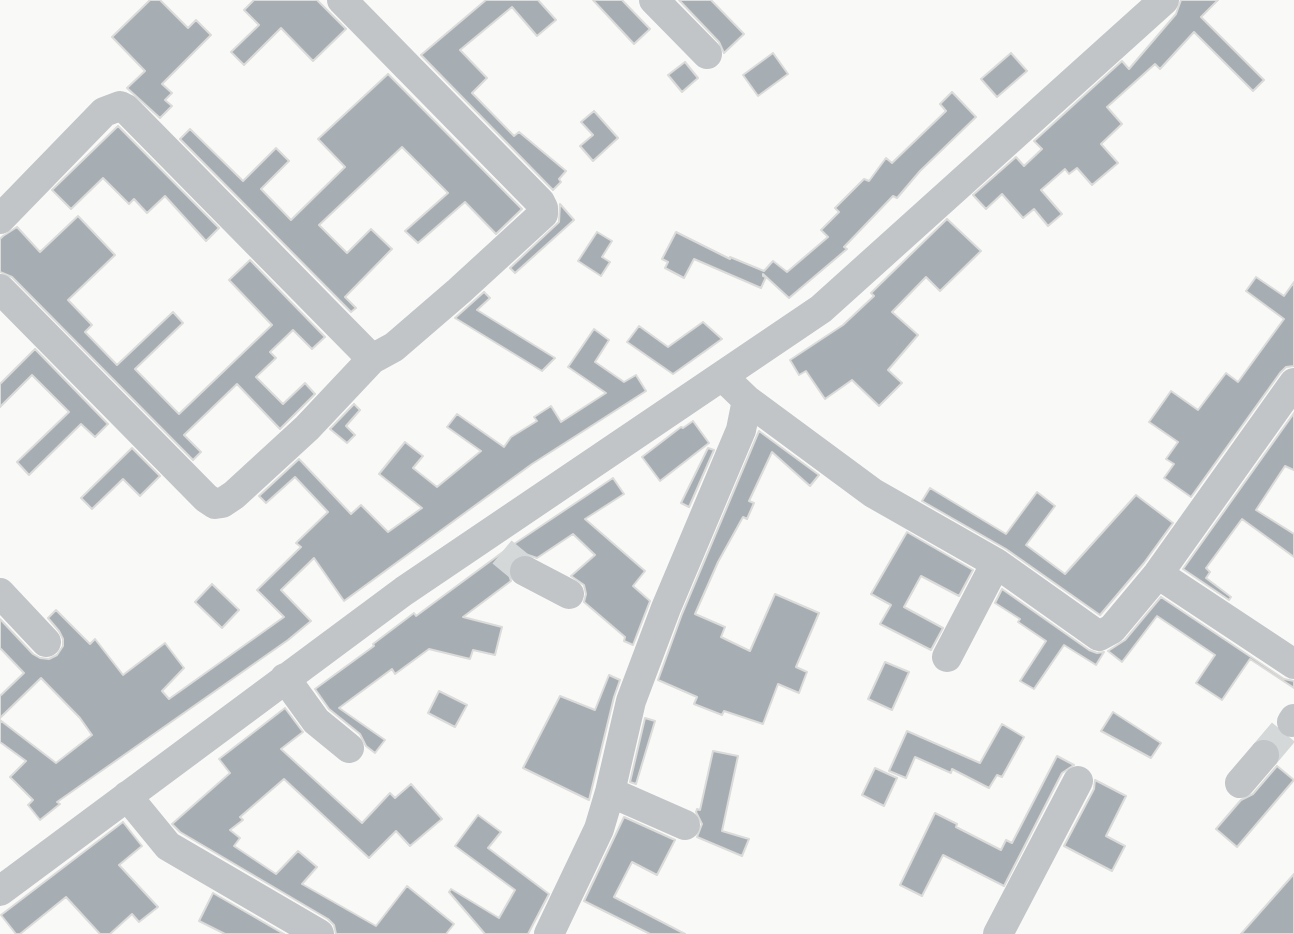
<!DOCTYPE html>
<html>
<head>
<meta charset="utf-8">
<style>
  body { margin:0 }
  canvas { display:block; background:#f9f9f7 }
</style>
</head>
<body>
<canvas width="1294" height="934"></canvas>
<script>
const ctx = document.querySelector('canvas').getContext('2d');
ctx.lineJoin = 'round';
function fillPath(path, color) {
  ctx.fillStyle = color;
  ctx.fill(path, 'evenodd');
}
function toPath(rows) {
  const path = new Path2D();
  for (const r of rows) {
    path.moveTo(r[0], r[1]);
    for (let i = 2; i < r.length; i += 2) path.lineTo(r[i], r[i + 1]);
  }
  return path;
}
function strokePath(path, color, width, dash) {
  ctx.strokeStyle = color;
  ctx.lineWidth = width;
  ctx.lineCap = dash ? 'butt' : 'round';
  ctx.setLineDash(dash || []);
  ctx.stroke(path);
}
const building = toPath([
  [150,0,160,0,188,28,196,20,211,35,162,84,172,93,165,100,172,106,160,118,127,88,145,71,112,37,150,0],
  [254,0,317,0,346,29,313,61,281,28,244,65,231,52,259,25,244,10,254,0],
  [486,0,538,0,556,20,537,36,512,7,460,50,487,78,472,93,514,136,519,132,566,171,559,179,561,182,553,190,421,55,486,0],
  [593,0,622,0,650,29,634,44,593,0],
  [679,0,711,0,744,34,724,53,719,42,679,0],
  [1181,0,1218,0,1201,17,1264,80,1253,91,1194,32,1160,69,1155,64,1107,107,1122,124,1101,144,1118,163,1092,185,1077,168,1069,174,1065,169,1041,190,1062,214,1048,226,1034,209,1023,218,1002,194,986,209,973,195,1016,157,1024,166,1042,149,1034,141,1122,61,1129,69,1176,14,1181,0],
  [773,53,788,74,758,96,743,75,773,53],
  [1011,53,1027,71,997,97,981,79,1011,53],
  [685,62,698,78,682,92,668,75,685,62],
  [388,74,522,209,496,234,465,202,418,243,405,231,448,193,402,147,319,225,347,253,371,229,392,249,345,297,356,308,351,312,180,139,190,129,243,181,276,148,289,161,261,189,291,220,345,167,318,139,388,74],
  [952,92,976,117,920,171,897,198,893,196,844,247,847,249,789,298,763,274,763,276,766,277,761,288,694,259,684,278,665,268,668,262,662,259,676,232,730,259,730,257,764,271,773,261,787,272,828,237,821,230,839,212,835,208,864,179,869,181,886,158,892,163,946,111,940,104,952,92],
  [594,111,618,138,593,161,580,146,593,135,581,122,594,111],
  [118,126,219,228,206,241,165,196,147,213,134,199,129,204,103,178,71,209,52,190,118,126],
  [560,204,574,220,515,273,510,268,559,222,560,204],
  [78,216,115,255,68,300,92,325,85,332,117,365,173,312,183,323,135,369,179,414,272,325,229,280,250,260,325,337,312,349,293,330,270,352,276,358,256,377,283,404,305,383,315,394,280,429,237,384,184,435,201,452,193,460,12,277,0,272,0,239,3,236,17,227,40,252,78,216],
  [947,219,981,251,940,291,926,277,892,312,918,335,888,370,902,383,879,406,852,380,825,399,806,371,799,375,790,360,843,325,874,296,871,293,947,219],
  [597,232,612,241,602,257,610,262,601,276,578,261,597,232],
  [1256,277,1284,296,1294,282,1294,366,1286,367,1280,373,1191,497,1164,478,1174,464,1166,459,1178,442,1149,422,1171,391,1198,410,1226,373,1238,382,1284,319,1246,291,1256,277],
  [484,292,490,298,477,310,555,358,542,371,455,318,484,292],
  [703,322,722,339,673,374,627,342,639,326,668,347,703,322],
  [594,329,609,340,595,362,624,382,636,375,646,391,532,464,344,601,314,558,281,590,311,621,288,640,57,802,60,804,40,820,28,805,33,800,10,777,26,761,0,742,0,720,56,763,92,735,80,718,41,678,0,718,0,696,24,673,0,648,0,619,33,654,40,658,49,659,57,655,63,646,63,639,59,631,48,618,56,610,90,644,95,639,123,675,165,643,184,668,162,691,169,699,284,617,257,590,301,547,296,543,328,512,295,477,266,503,259,496,299,459,351,514,361,505,388,532,422,508,379,474,405,442,423,456,413,468,437,487,481,451,447,427,457,414,504,447,511,437,537,421,534,417,551,406,561,422,606,393,568,367,594,329],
  [35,349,108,424,95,437,81,424,29,475,17,462,69,412,32,375,0,407,0,384,35,349],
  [354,404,360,410,346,426,355,435,347,443,330,429,354,404],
  [1294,413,1294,470,1285,466,1256,510,1294,534,1294,557,1242,519,1206,568,1210,572,1206,578,1231,597,1229,600,1183,569,1294,413],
  [693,421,709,443,660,481,642,457,681,427,683,428,693,421],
  [759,431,819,475,810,486,772,452,749,501,754,503,747,519,743,517,718,562,695,614,725,627,721,637,750,651,775,594,819,613,796,667,807,672,799,693,778,684,763,724,724,711,722,715,694,704,697,697,658,680,682,614,759,431],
  [132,448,160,476,140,496,123,479,92,509,81,498,132,448],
  [708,448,714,450,689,507,681,503,708,448],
  [613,478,624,494,585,519,645,571,633,586,650,601,633,645,624,641,625,637,584,602,586,594,584,585,571,576,595,555,573,534,537,558,525,554,515,557,510,562,508,571,511,581,463,617,502,627,495,655,473,650,470,659,429,649,395,674,392,669,339,708,385,740,375,753,366,746,360,734,329,709,315,689,374,646,373,644,414,613,416,616,511,546,613,478],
  [930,488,1006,534,1037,492,1055,506,1026,545,1065,574,1136,495,1173,523,1144,563,1100,615,1006,549,922,501,930,488],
  [907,532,973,570,959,596,921,576,904,607,943,628,931,650,880,624,891,605,871,594,907,532],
  [212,584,239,610,222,628,195,602,212,584],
  [1002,589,1089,650,1097,653,1104,652,1096,665,1064,645,1034,689,1020,681,1046,641,1018,622,1020,619,995,603,1002,589],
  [1161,597,1284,679,1294,681,1294,688,1250,659,1222,700,1196,683,1215,655,1157,616,1122,662,1108,651,1125,640,1161,597],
  [885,662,909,672,892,710,868,699,885,662],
  [609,675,620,680,614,697,589,800,523,768,560,696,595,710,609,675],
  [439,691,467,705,455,727,428,713,439,691],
  [285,708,303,732,281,749,362,823,390,793,395,798,411,784,442,819,410,846,396,831,369,858,284,779,240,817,243,820,230,830,240,838,234,846,276,874,298,851,317,867,302,884,376,926,407,886,454,924,446,934,336,934,334,925,328,919,180,832,172,824,230,773,219,759,285,708],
  [1113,712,1161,743,1151,758,1101,731,1113,712],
  [645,718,655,721,636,784,630,782,645,718],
  [1002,724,1024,737,1002,777,997,775,989,788,952,769,951,773,915,757,906,778,889,771,907,731,980,763,1002,724],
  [713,751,738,756,722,831,749,839,742,856,697,837,702,824,696,812,697,809,700,810,713,751],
  [1057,756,1074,765,1062,773,1004,886,943,855,922,896,900,885,935,813,957,824,956,827,1001,850,1006,840,1012,843,1057,756],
  [1277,766,1294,780,1237,847,1216,829,1241,800,1253,794,1277,766],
  [875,768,897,778,884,806,862,795,875,768],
  [1095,780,1126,796,1106,836,1125,846,1112,871,1064,846,1094,789,1095,780],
  [478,815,501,832,488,848,549,894,528,934,485,934,449,892,451,889,499,918,515,890,455,846,478,815],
  [624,817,675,840,657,875,632,862,614,897,685,934,650,934,584,901,624,817],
  [123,822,142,846,119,865,158,907,139,922,132,914,110,934,100,934,66,897,20,934,16,934,1,915,123,822],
  [1294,874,1294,934,1241,934,1294,874],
  [213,893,284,934,225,934,199,921,213,893]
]);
const minorTunnel = toPath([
  [502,552,525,571],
  [1264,755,1292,722]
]);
const minor = toPath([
  [654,0,707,54],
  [0,219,104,112,120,106,126,109,372,359],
  [0,289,206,498,215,504,222,503,234,495,307,428,372,359,394,347,459,291,543,214,543,208,540,202,342,0],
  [722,376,747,400,873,493,996,563,1099,636,1112,629,1158,574,1294,383],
  [525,571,569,594],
  [1158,574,1294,664],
  [0,593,46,642],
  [947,657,996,563],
  [285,678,316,721,349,748],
  [1292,722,1294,719],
  [1240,783,1264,755],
  [610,792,685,825],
  [127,796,168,846,319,934],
  [0,891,404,591,821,309,1164,0],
  [549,934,599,829,610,792,631,701,666,608,741,430,747,400],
  [998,934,1078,781]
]);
fillPath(building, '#a7aeb3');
strokePath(building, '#dbdbd9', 2);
strokePath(minorTunnel, '#d4d8d9', 30, [30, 15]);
strokePath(minor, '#c1c5c8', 30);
</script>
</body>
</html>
